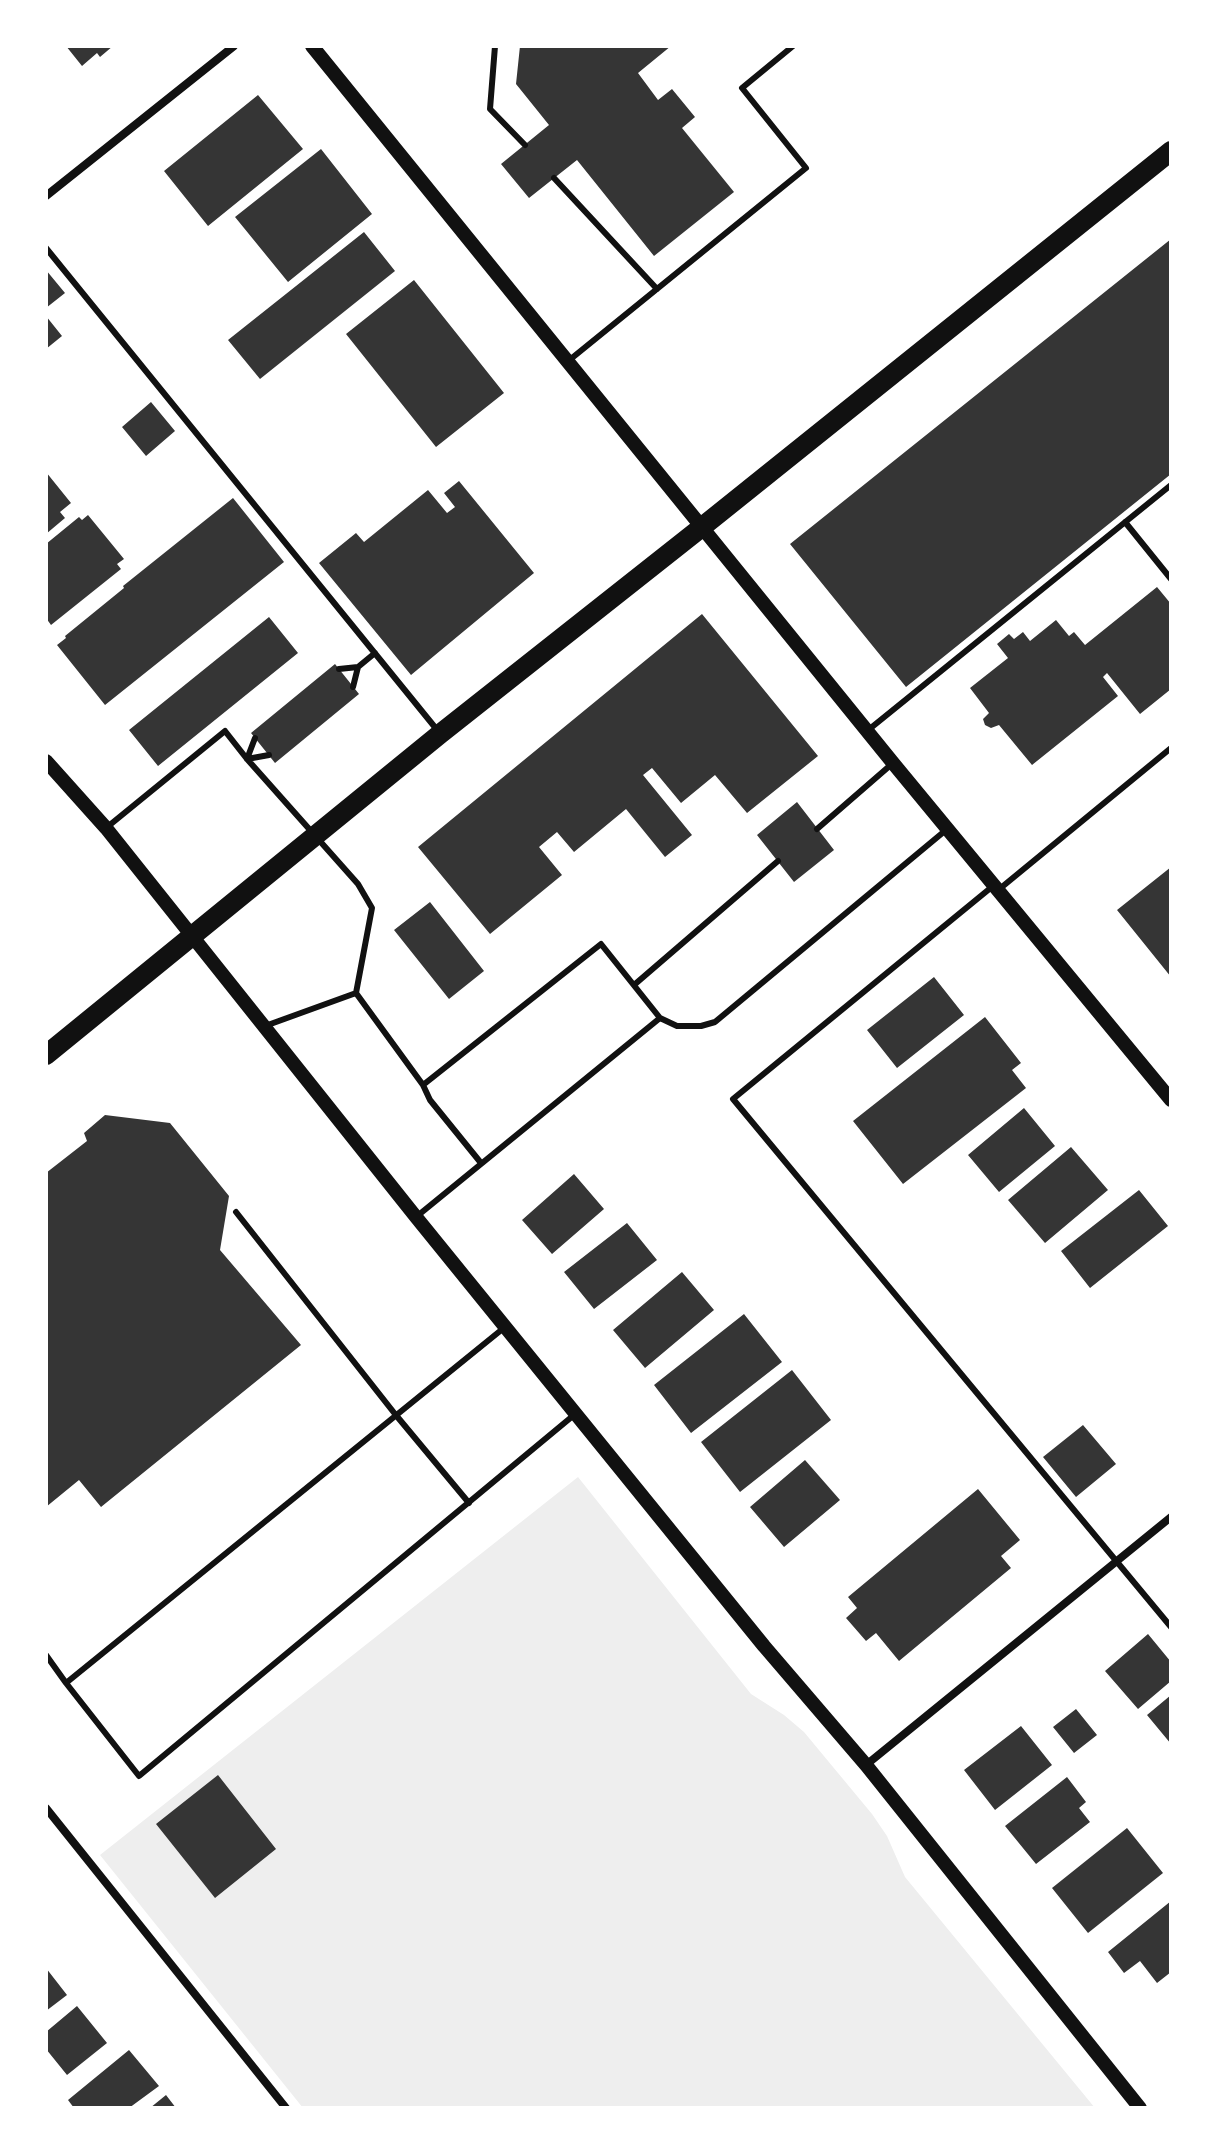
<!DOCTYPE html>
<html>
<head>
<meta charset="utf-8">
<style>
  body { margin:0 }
  #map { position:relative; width:1217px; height:2154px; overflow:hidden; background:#fff; font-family:"Space Grotesk",sans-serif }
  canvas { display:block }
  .frame { position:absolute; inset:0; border:48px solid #fff; pointer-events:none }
</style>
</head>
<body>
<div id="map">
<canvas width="1217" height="2154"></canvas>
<div class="frame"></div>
</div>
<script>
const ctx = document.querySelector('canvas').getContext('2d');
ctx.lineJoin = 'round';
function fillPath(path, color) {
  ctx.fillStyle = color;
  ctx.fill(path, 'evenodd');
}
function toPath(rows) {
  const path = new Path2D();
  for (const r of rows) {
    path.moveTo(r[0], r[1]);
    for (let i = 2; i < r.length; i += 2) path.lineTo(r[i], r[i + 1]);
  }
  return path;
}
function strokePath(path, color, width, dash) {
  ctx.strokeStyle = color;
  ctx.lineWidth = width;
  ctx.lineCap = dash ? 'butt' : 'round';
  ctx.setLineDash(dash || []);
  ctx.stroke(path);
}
const green = toPath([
  [578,1477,751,1694,784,1715,804,1732,872,1814,887,1836,905,1877,1095,2108,303,2108,100,1855]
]);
const building = toPath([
  [66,46,113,46,100,57,97,53,82,66],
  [520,46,671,46,638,73,658,100,672,89,695,117,682,128,734,192,654,256,577,160,529,198,501,164,549,125,516,84],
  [258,95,303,149,208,226,164,171],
  [321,149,372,214,288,282,235,217],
  [364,232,395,271,260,379,228,340],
  [1171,239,1171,474,906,687,790,544],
  [46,270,65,293,46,308],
  [414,280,504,393,436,447,346,334],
  [46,316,62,336,46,349],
  [151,402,175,431,146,456,122,427],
  [46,472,71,503,60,512,65,518,46,534],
  [459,481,534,573,411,675,319,563,356,533,364,542,428,490,447,513,455,507,444,493],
  [233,498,284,562,105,705,57,645,66,638,65,636,124,588,123,586],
  [88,515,124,559,117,564,121,569,51,625,46,618,46,544,79,517,82,520],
  [1157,587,1171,604,1171,689,1140,714,1107,673,1103,677,1118,696,1032,765,999,725,991,728,985,725,983,719,989,713,970,688,1008,658,997,644,1009,634,1014,639,1023,632,1030,641,1056,620,1069,636,1074,632,1085,645],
  [702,614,818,756,747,813,715,775,681,803,652,768,643,775,692,835,665,857,626,809,574,852,557,832,539,847,562,875,490,934,418,847],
  [269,617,298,653,158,766,129,730],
  [335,664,359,694,275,763,251,733],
  [797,802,834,850,794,882,757,835],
  [1171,867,1171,977,1117,910],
  [430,902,484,971,449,999,394,930],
  [934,977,964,1015,897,1068,867,1030],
  [985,1017,1021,1063,1012,1070,1026,1088,903,1184,853,1121],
  [1024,1108,1055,1146,999,1192,968,1155],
  [105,1115,170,1123,229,1196,220,1250,301,1345,101,1507,79,1480,46,1507,46,1173,87,1141,84,1133],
  [1071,1147,1108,1190,1045,1243,1008,1200],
  [574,1174,604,1209,552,1254,522,1220],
  [1139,1190,1168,1226,1090,1288,1061,1251],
  [627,1223,657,1260,594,1309,564,1272],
  [682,1272,714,1310,645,1368,613,1330],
  [744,1314,782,1362,691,1433,654,1385],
  [792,1370,831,1420,740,1492,701,1442],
  [1083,1425,1116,1464,1076,1497,1043,1457],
  [805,1460,840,1500,784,1547,750,1507],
  [978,1489,1020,1540,1001,1556,1011,1568,899,1661,876,1633,866,1641,846,1618,857,1608,848,1597],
  [1148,1634,1171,1662,1171,1681,1138,1709,1105,1671],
  [1171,1695,1171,1744,1147,1715],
  [1076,1709,1097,1735,1074,1753,1053,1727],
  [1021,1726,1052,1765,995,1810,964,1770],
  [218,1775,276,1849,215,1898,156,1824],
  [1067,1777,1086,1802,1079,1808,1090,1822,1036,1864,1005,1826],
  [1127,1828,1163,1873,1088,1933,1052,1888],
  [1171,1901,1171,1972,1157,1983,1140,1961,1124,1973,1108,1952],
  [46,1968,67,1995,46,2011],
  [77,2006,107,2043,67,2075,46,2049,46,2032],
  [129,2050,159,2086,129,2108,74,2108,68,2100],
  [166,2095,176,2108,150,2108]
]);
const service = toPath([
  [495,46,490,109,525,145],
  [554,178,657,289],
  [46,248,438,731],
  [567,362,806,168,742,88,793,46],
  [1125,522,1171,579],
  [339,669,358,667,375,653],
  [353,687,358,667],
  [867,731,1171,485],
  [247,759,255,738],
  [247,759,269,755],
  [106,828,225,731,247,759,358,884,372,908,356,993,423,1085],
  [817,829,893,763],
  [993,886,733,1099,1171,1627],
  [997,891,1171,748],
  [634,985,778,861],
  [265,1026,356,993],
  [481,1163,430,1100,423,1085,601,944,660,1018],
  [236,1212,395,1414,469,1503],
  [416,1217,660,1018,677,1026,701,1026,715,1022,946,830],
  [505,1327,66,1683,139,1776,574,1415],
  [46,1655,66,1683]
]);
const minor = toPath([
  [46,196,234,46],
  [866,1765,1171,1517],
  [46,1808,286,2108]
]);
const tertiary = toPath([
  [312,46,893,763,1171,1100],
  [46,761,106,828,416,1217,764,1646,866,1765,1140,2108]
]);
const primary = toPath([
  [46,1055,440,734,702,527,1171,151]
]);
fillPath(green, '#eee');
fillPath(building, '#353535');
strokePath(service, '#111', 6);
strokePath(minor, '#111', 8);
strokePath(tertiary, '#111', 14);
strokePath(primary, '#111', 20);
</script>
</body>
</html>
